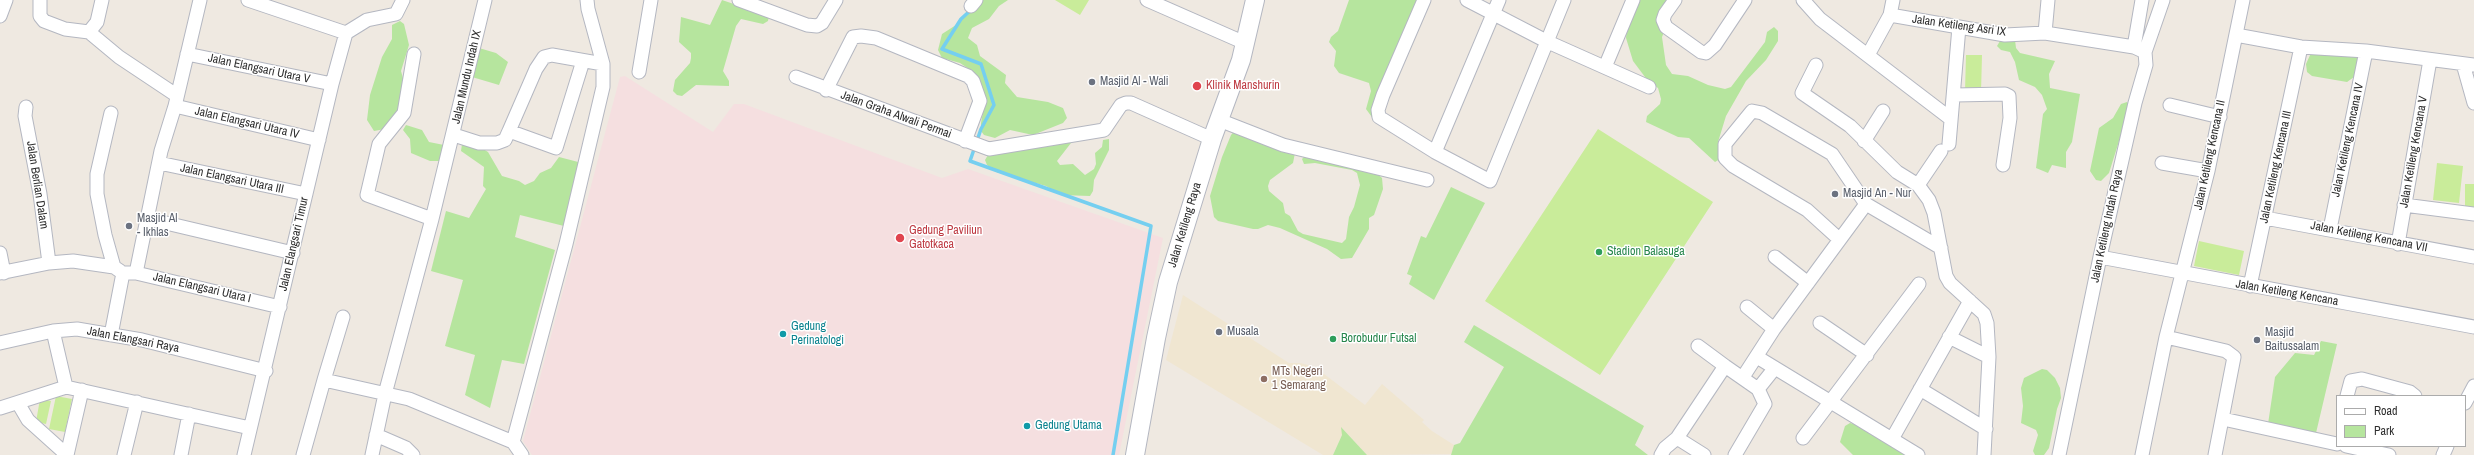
<!DOCTYPE html>
<html>
<head>
<meta charset="utf-8">
<style>
  body { margin:0 }
  #map { position:relative; width:2474px; height:455px; overflow:hidden; background:#efe9e1; font-family:"Archivo Narrow",sans-serif }
  canvas { display:block }
  .legend { position:absolute; left:2336px; top:395px; width:130px; height:52px; box-sizing:border-box; background:#fff; border:1px solid #ababab; margin:0; padding:5px 7px; list-style:none; font-size:12px; color:#2e2e2e }
  .legend li { display:flex; align-items:center; gap:8px; height:20px }
  .legend b { width:20px; border:1px solid #ababab }
</style>
</head>
<body>
<div id="map">
<canvas width="2474" height="455"></canvas>
<ul class="legend">
<li><b style="height:5px;background:#fff"></b>Road</li>
<li><b style="height:11px;background:#b6e59e"></b>Park</li>
</ul>
</div>
<script>
const ctx = document.querySelector('canvas').getContext('2d');
ctx.lineJoin = 'round';
function fillPath(path, color) {
  ctx.fillStyle = color;
  ctx.fill(path, 'evenodd');
}
function toPath(rows) {
  const path = new Path2D();
  for (const r of rows) {
    path.moveTo(r[0], r[1]);
    for (let i = 2; i < r.length; i += 2) path.lineTo(r[i], r[i + 1]);
  }
  return path;
}
function strokePath(path, color, width, dash) {
  ctx.strokeStyle = color;
  ctx.lineWidth = width;
  ctx.lineCap = dash ? 'butt' : 'round';
  ctx.setLineDash(dash || []);
  ctx.stroke(path);
}
function drawText(font, color, halo, rows, align = 'center') {
  ctx.font = font + ' "Archivo Narrow",sans-serif';
  ctx.lineWidth = 3;
  ctx.setLineDash([]);
  ctx.textBaseline = 'middle';
  ctx.strokeStyle = halo;
  ctx.fillStyle = color;
  for (const [text, x, y, turn = 0] of rows) {
    ctx.save();
    ctx.translate(x, y);
    ctx.rotate((+turn || 0) * Math.PI / 180);
    ctx.textAlign = isNaN(turn) ? turn : align;
    if (halo) ctx.strokeText(text, 0, 0);
    ctx.fillText(text, 0, 0);
    ctx.restore();
  }
}
const education = toPath([
  [1183,295,1289,363,1300,363,1308,365,1314,372,1324,374,1365,405,1382,384,1424,420,1422,422,1432,431,1454,445,1452,454,1367,455,1342,428,1342,435,1333,455,1323,455,1166,360]
]);
const medical = toPath([
  [625,76,713,132,734,104,744,104,942,178,968,169,1163,238,1119,455,532,455,523,441,620,77]
]);
const green = toPath([
  [722,0,769,16,768,21,763,24,741,19,736,26,723,71,729,81,729,86,696,85,682,96,677,95,673,91,675,80,690,63,691,58,691,53,679,42,681,17,710,25],
  [979,0,1008,0,999,6,989,19,972,28,968,38,977,45,980,56,1006,75,1005,83,1017,97,1048,102,1063,108,1067,118,1063,123,1033,135,1010,130,995,138,984,135,981,131,981,123,984,106,972,71,960,63,942,58,938,50,942,34,956,25],
  [1349,0,1417,0,1374,120,1366,109,1371,91,1369,83,1339,73,1334,66,1336,51,1329,42,1331,37,1338,31],
  [1637,0,1677,0,1662,37,1666,65,1672,74,1688,76,1708,85,1725,89,1731,87,1765,42,1767,32,1774,27,1778,31,1778,41,1766,60,1746,81,1726,116,1718,142,1720,159,1715,162,1689,138,1678,137,1646,122,1647,116,1660,104,1661,99,1658,88,1648,81,1633,61,1626,38,1627,26],
  [400,21,404,24,409,45,401,71,404,82,399,110,385,129,374,131,367,120,370,95,382,57,392,39,392,25],
  [2015,40,2016,48,2020,53,2055,61,2049,74,2050,88,2080,94,2072,142,2066,152,2066,168,2052,165,2048,173,2036,168,2043,114,2047,109,2042,95,2035,87,2019,80,2015,62,2010,52,2001,50,1997,46,2000,41],
  [479,48,496,53,508,62,499,85,472,77],
  [2311,53,2360,56,2359,67,2354,77,2347,82,2312,76,2307,72,2306,64],
  [2127,102,2130,106,2109,173,2101,181,2096,180,2090,171,2099,128,2113,118,2121,104],
  [406,125,422,130,429,142,444,145,441,161,430,161,411,153,410,139,403,130],
  [1243,125,1259,128,1295,153,1293,163,1270,180,1268,186,1269,191,1283,203,1285,213,1290,216,1298,231,1303,234,1342,243,1346,239,1349,217,1354,207,1360,185,1357,173,1352,170,1315,163,1304,164,1302,159,1306,155,1373,170,1382,178,1383,189,1374,215,1369,218,1369,229,1352,258,1341,259,1327,249,1280,228,1268,225,1258,229,1253,229,1218,221,1214,217,1210,196,1222,157,1231,135,1238,127],
  [1069,138,1071,143,1057,161,1060,165,1073,164,1085,175,1094,169,1096,164,1095,153,1102,147,1103,140,1109,139,1109,150,1094,180,1093,191,1090,196,1061,195,1046,186,996,172,987,165,985,160,988,155],
  [462,144,480,147,488,152,502,176,519,181,525,185,534,181,540,173,551,168,559,157,582,163,564,226,520,215,515,237,555,250,524,364,502,360,490,408,465,395,475,355,445,346,463,280,431,271,446,211,469,218,486,189,483,186,484,167,461,151],
  [1451,187,1485,203,1434,300,1409,284,1412,276,1407,274,1421,236,1426,238],
  [1474,325,1644,426,1635,445,1648,455,1451,455,1454,445,1460,443,1504,367,1464,342],
  [2321,341,2337,344,2316,433,2268,424,2275,377,2295,353,2314,355],
  [2042,369,2047,370,2055,378,2060,388,2061,398,2057,409,2049,448,2044,455,2035,455,2033,451,2038,435,2036,430,2021,423,2023,406,2021,388,2024,378],
  [1850,423,1861,426,1909,455,1853,455,1840,442,1845,426],
  [1341,427,1367,455,1333,455,1342,435]
]);
const pitch = toPath([
  [1055,0,1089,0,1080,15],
  [1966,55,1982,55,1981,93,1965,92],
  [1598,129,1713,202,1600,375,1485,301],
  [2437,163,2463,166,2459,203,2433,200],
  [2465,184,2474,184,2474,208,2465,208],
  [2199,241,2244,251,2239,275,2194,266],
  [56,396,72,399,65,432,49,429],
  [40,399,51,401,46,424,36,422]
]);
const stream = toPath([
  [972,9,961,19,942,49,981,64,994,105,981,129,970,161,1151,226,1113,455]
]);
const minor = toPath([
  [40,0,40,16,44,21,65,29,89,32,97,22,102,0],
  [248,0,346,33],
  [739,0,807,25,817,26,822,23,836,0],
  [1147,0,1245,43],
  [1424,0,1383,95,1378,110,1379,117,1435,152,1490,181,1564,0],
  [1467,0,1548,42,1649,87],
  [1675,0,1665,14,1663,20,1666,27,1701,52,1706,53,1715,45,1745,0],
  [1803,0,1820,19,1951,119],
  [971,6,976,0],
  [1890,15,1893,0],
  [0,16,6,0],
  [89,32,119,57,176,95],
  [346,33,367,20,396,14,403,0],
  [2045,33,2048,0],
  [2236,35,2301,47,2366,51,2474,65],
  [2134,47,2142,0],
  [187,54,332,84],
  [1868,55,1890,15,2005,35,2045,33,2134,47,2145,52],
  [2463,64,2474,103],
  [1816,65,1802,93,1850,126,1897,172,1918,185,1929,200,1934,213,1946,276,1950,283,1984,314,1987,323,1989,357,1984,455],
  [1605,67,1633,0],
  [639,72,651,0],
  [796,77,989,149,1104,130,1121,105,1126,103,1131,103,1212,139],
  [826,90,853,37,861,36,876,38,968,76,973,81,980,101,965,141],
  [1955,95,2005,94,2009,96,2010,118,2003,165],
  [2170,105,2220,117],
  [175,106,319,140],
  [26,107,25,116,40,194,49,263],
  [111,113,97,174,97,194,105,235,114,267],
  [1219,120,1283,145,1427,180],
  [509,131,536,69,544,57,552,55,603,64],
  [454,135,479,143,497,143,505,140,509,131,556,148,583,61],
  [1864,141,1883,111],
  [1949,144,1959,27],
  [1435,152,1499,0],
  [159,163,306,194],
  [2162,163,2208,171],
  [1918,185,1941,151],
  [2404,205,2474,214],
  [2265,218,2474,257],
  [149,219,293,253],
  [432,219,485,0],
  [2330,229,2366,51],
  [1839,239,1807,210,1733,166,1725,158,1725,144,1752,111,1762,113,1832,154,1866,204,1941,248],
  [2398,244,2430,60],
  [0,253,4,273],
  [1775,257,1808,283],
  [2100,257,2474,327],
  [0,273,49,263,73,261,114,267,120,271],
  [123,273,136,273,280,307],
  [136,273,161,151,175,106,200,0],
  [2250,286,2301,47],
  [1747,307,1774,329],
  [1820,323,1867,355],
  [53,331,66,387],
  [111,335,123,273],
  [1949,337,1989,357],
  [2166,337,2226,351,2234,357,2215,455],
  [0,343,53,331,77,329,142,340,266,371],
  [1698,346,1725,366],
  [1757,357,1918,455],
  [1743,377,1774,329,1866,204],
  [324,380,343,317],
  [1758,389,1774,369],
  [1920,389,1986,429],
  [2347,396,2351,381,2362,379,2410,392,2415,396],
  [18,403,28,420,67,455],
  [2465,403,2474,386],
  [0,408,66,387,250,428],
  [2223,419,2337,444],
  [376,435,406,448,413,455],
  [1677,438,1704,455],
  [1803,438,1919,284],
  [1892,439,1970,301],
  [513,442,566,244,603,87,603,64,588,9,587,0],
  [2346,446,2389,455],
  [67,455,82,390],
  [124,455,137,402],
  [181,455,189,414],
  [244,455,332,84,346,33],
  [303,455,324,380,409,399,513,442,522,455],
  [372,455,385,394,432,219,367,195,379,144,404,113,414,54],
  [1661,455,1665,448,1677,438,1725,366,1758,389,1765,404,1735,455],
  [2059,455,2100,257,2135,103,2146,65,2145,52,2163,0],
  [2142,455,2166,337,2208,171,2243,0],
  [2443,455,2447,446]
]);
const secondary = toPath([
  [1135,455,1156,338,1168,282,1212,139,1241,60,1255,0]
]);
const markers = [
  [1092,82,4,"#6b7280"],
  [1197,86,5,"#e0444e"],
  [1835,194,4,"#6b7280"],
  [129,226,4,"#6b7280"],
  [900,238,5,"#e0444e"],
  [1599,252,4,"#2e9e5b"],
  [1219,332,4,"#6b7280"],
  [783,334,4,"#0f9aa8"],
  [1333,339,4,"#2e9e5b"],
  [2257,340,4,"#6b7280"],
  [1264,379,4,"#8d6e63"],
  [1027,426,4,"#0f9aa8"]
];
const streetNames = [
  ["Jalan Ketileng Asri IX",1959,26,8],
  ["Jalan Elangsari Utara V",259,69,12],
  ["Jalan Mundu Indah IX",467,77,-77],
  ["Jalan Graha Alwali Permai",896,115,20],
  ["Jalan Elangsari Utara IV",247,123,13],
  ["Jalan Ketileng Kencana IV",2348,140,-78],
  ["Jalan Ketileng Kencana V",2414,152,-80],
  ["Jalan Ketileng Kencana II",2210,155,-78],
  ["Jalan Ketileng Kencana III",2276,167,-78],
  ["Jalan Elangsari Utara III",232,179,12],
  ["Jalan Berlian Dalam",37,185,81],
  ["Jalan Ketileng Raya",1185,225,-73],
  ["Jalan Ketileng Indah Raya",2107,226,-78],
  ["Jalan Ketileng Kencana VII",2369,237,11],
  ["Jalan Elangsari Timur",294,244,-77],
  ["Jalan Elangsari Utara I",202,288,13],
  ["Jalan Ketileng Kencana",2287,293,10],
  ["Jalan Elangsari Raya",133,340,11]
];
const worshipNames = [
  ["Masjid Al - Wali",1100,82],
  ["Masjid An - Nur",1843,194],
  ["Masjid Al",137,219],
  ["- Ikhlas",137,233],
  ["Musala",1227,332],
  ["Masjid",2265,333],
  ["Baitussalam",2265,347]
];
const healthNames = [
  ["Klinik Manshurin",1206,86],
  ["Gedung Paviliun",909,231],
  ["Gatotkaca",909,245]
];
const leisureNames = [
  ["Stadion Balasuga",1607,252],
  ["Borobudur Futsal",1341,339]
];
const cultureNames = [
  ["Gedung",791,327],
  ["Perinatologi",791,341],
  ["Gedung Utama",1035,426]
];
const educationNames = [
  ["MTs Negeri",1272,372],
  ["1 Semarang",1272,386]
];
fillPath(education, '#f0e6d1');
fillPath(medical, '#f5dfe0');
fillPath(green, '#b6e59e');
fillPath(pitch, '#c9ec9a');
strokePath(stream, '#75cff0', 3.5);
strokePath(minor, '#b4b7c1', 15);
strokePath(secondary, '#b4b7c1', 20);
strokePath(minor, '#fff', 13);
strokePath(secondary, '#fff', 18);
for (const [x, y, r, color] of markers) {
  const dot = new Path2D();
  dot.arc(x, y, r, 0, 2 * Math.PI);
  ctx.fillStyle = color;
  ctx.fill(dot);
  strokePath(dot, '#fff', 1.5);
}
drawText('12px', '#2e2e2e', '#fff', streetNames);
drawText('12px', '#5b616d', '#fff', worshipNames, 'left');
drawText('12px', '#be3a42', '#fff', healthNames, 'left');
drawText('12px', '#27864d', '#fff', leisureNames, 'left');
drawText('12px', '#0d838f', '#fff', cultureNames, 'left');
drawText('12px', '#785e54', '#fff', educationNames, 'left');
</script>
</body>
</html>
